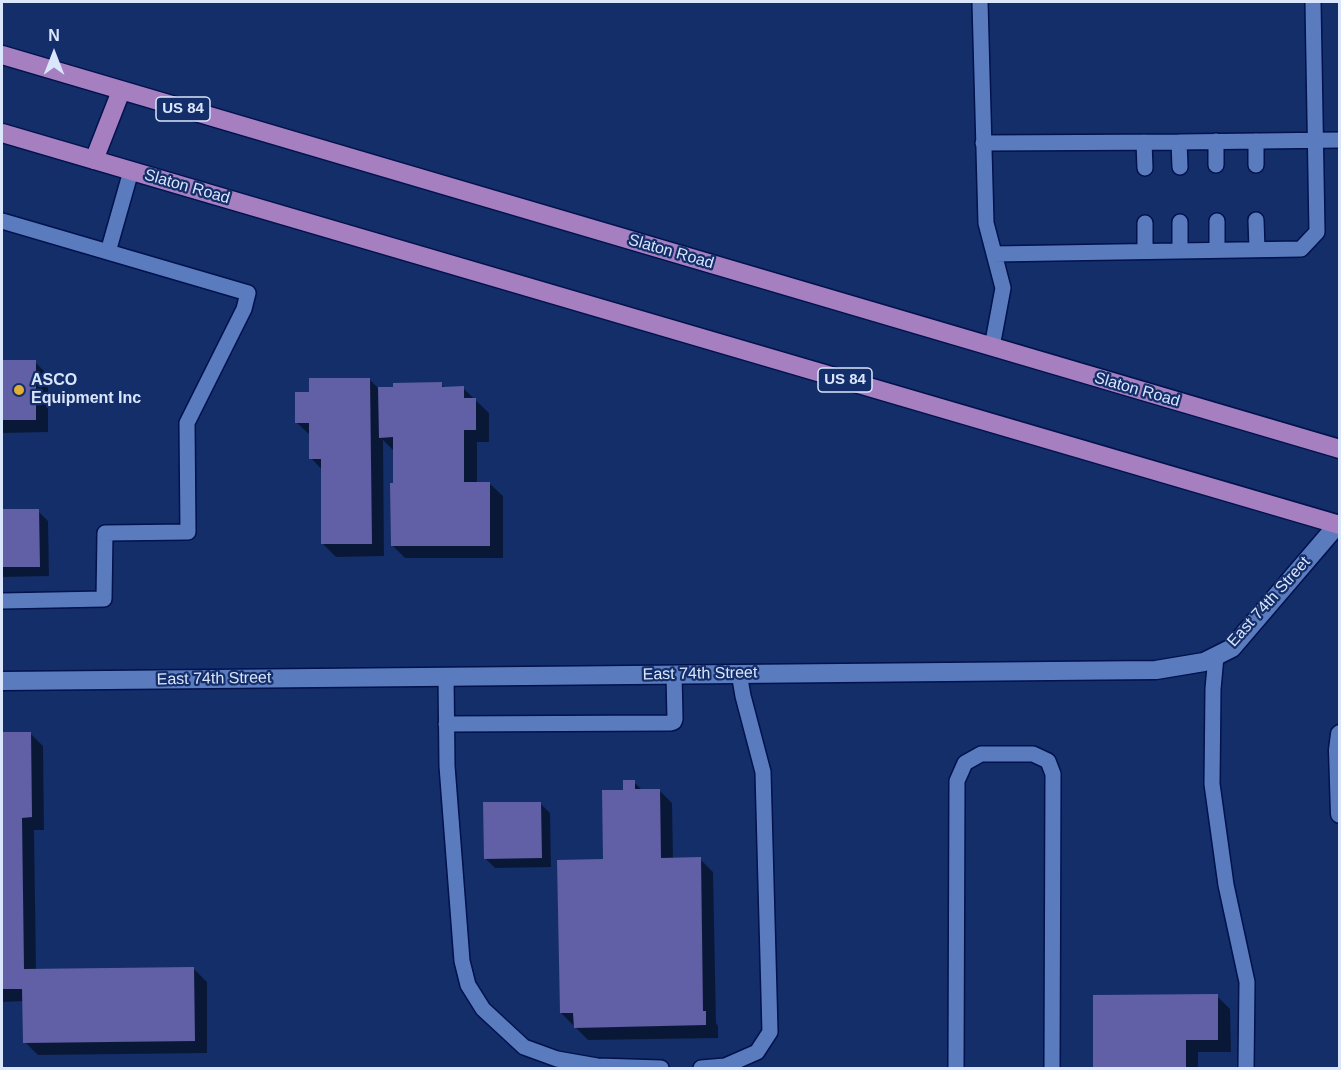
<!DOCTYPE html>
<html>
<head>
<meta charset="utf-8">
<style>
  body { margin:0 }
  #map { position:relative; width:1341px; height:1070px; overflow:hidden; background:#142e6a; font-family:Helvetica,sans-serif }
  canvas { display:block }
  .frame { position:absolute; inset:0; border:3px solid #dae6fc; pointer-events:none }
  .north { position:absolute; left:24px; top:24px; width:60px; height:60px; -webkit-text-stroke:4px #142e6a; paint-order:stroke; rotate:0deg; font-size:16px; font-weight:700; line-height:24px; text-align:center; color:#dae6fc }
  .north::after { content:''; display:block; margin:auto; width:21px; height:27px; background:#dae6fc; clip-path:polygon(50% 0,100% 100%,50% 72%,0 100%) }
</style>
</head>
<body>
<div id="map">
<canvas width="1341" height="1070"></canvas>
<div class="frame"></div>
<div class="north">N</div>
</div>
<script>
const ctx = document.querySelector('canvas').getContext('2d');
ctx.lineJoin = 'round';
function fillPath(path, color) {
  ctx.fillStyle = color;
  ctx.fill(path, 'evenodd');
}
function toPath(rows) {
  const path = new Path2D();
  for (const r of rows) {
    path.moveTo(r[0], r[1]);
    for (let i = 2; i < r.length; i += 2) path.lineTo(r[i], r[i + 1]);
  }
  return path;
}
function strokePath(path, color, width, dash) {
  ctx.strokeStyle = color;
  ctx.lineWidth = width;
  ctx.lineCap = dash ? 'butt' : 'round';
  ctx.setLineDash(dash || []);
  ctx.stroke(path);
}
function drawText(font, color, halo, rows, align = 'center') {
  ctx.font = font + ' Helvetica,sans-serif';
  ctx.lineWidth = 4.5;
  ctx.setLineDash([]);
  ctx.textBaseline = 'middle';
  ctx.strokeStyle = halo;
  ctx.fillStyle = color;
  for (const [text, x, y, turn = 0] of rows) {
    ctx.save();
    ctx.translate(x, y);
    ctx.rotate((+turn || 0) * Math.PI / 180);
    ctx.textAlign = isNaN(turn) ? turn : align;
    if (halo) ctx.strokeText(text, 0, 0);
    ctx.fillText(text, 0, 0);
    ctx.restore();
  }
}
const shadow = toPath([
  [2,362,35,362,48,375,48,432,2,433],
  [370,380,379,389,441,384,445,388,463,388,489,413,489,442,477,442,477,484,489,483,503,496,503,558,405,558,392,545,395,484,393,450,383,440,384,556,336,557,323,544,322,470,311,458,311,436,297,423,310,393],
  [2,511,38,511,48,521,49,576,2,577],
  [30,733,43,746,44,830,34,830,36,971,194,969,207,982,207,1053,38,1055,25,1042,24,1001,2,1002,2,734],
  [634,782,643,791,659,790,672,803,673,859,700,859,713,872,716,1023,718,1026,718,1038,588,1040,561,1013,625,791],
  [540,803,550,813,551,867,495,868,485,858],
  [1094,996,1217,996,1230,1009,1231,1052,1198,1052,1198,1068,1095,1068]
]);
const building = toPath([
  [2,360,36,360,36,420,2,420],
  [309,378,370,378,372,544,321,544,321,459,309,459,309,423,295,423,295,392,309,392],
  [442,382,442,387,464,386,464,398,476,398,476,430,464,430,464,482,490,482,490,546,391,546,390,483,393,483,393,437,379,438,378,387,393,387,393,383],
  [2,509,39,509,40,567,2,567],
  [2,732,31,732,32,817,22,818,24,969,194,967,195,1041,23,1043,22,989,2,989],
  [623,780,635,780,635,789,660,789,661,858,701,857,703,1011,706,1011,706,1025,574,1028,573,1013,560,1013,557,860,603,859,602,790,623,790],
  [483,802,541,802,542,858,484,859],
  [1218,994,1218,1040,1186,1040,1186,1068,1093,1068,1093,995]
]);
const service = toPath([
  [980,2,986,223,1003,288,992,347],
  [1216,141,1216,165],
  [1256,141,1256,165],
  [1144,142,1145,168],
  [1179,142,1180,167],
  [983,143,1179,142,1340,140],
  [1256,220,1257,249],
  [2,221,108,252],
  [1217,221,1217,250],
  [1180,222,1180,250],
  [1145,223,1145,251],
  [994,254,1301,249,1317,232,1313,2],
  [2,601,104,599,105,533,188,532,187,423,244,309,248,293,108,252,131,171],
  [1216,656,1213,689,1212,784,1226,885,1247,982,1246,1068],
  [446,676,447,766,462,961,468,985,483,1009,524,1047,557,1059,597,1066,661,1068],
  [446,724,671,723,674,722,675,719,674,674],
  [701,1068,725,1066,757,1052,770,1032,763,772,743,696,739,673],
  [956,1068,957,781,965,763,981,754,1033,754,1048,761,1053,774,1052,1068]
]);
const minor = toPath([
  [2,681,1156,670,1204,662,1232,648,1338,524,1340,527],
  [1340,734,1338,750,1340,814]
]);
const trunk = toPath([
  [2,55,1340,449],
  [2,133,1340,525],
  [94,160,121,91]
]);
const markers = [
  [19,390,6,"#e3ae35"]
];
const shields = [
  [183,109,54],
  [845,380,54]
];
const shieldNames = [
  ["US 84",183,109],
  ["US 84",845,380]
];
const streetNames = [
  ["Slaton Road",187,187,16],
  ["Slaton Road",671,252,16],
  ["Slaton Road",1137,390,16],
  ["East 74th Street",1269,602,-48],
  ["East 74th Street",700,674,-1],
  ["East 74th Street",214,679,-1]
];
const poiNames = [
  ["ASCO",31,381],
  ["Equipment Inc",31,399]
];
fillPath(shadow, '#0007');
fillPath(building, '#615fa5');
strokePath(service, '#01124c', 18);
strokePath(minor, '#01124c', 21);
strokePath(trunk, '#01124c', 21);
strokePath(service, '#5a7cbe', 15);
strokePath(minor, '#5a7cbe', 18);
strokePath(trunk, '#a57fbf', 18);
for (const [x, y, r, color] of markers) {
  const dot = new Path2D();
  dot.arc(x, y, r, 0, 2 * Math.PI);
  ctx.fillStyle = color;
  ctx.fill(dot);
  strokePath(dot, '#142e6a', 2);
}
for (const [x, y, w] of shields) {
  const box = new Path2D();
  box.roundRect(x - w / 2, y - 12, w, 24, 4.5);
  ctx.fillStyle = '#142e6a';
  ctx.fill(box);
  strokePath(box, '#dae6fc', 1.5);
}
drawText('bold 15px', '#dae6fc', null, shieldNames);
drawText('16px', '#dae6fc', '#142e6a', streetNames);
drawText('bold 16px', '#dae6fc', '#142e6a', poiNames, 'left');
</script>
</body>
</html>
